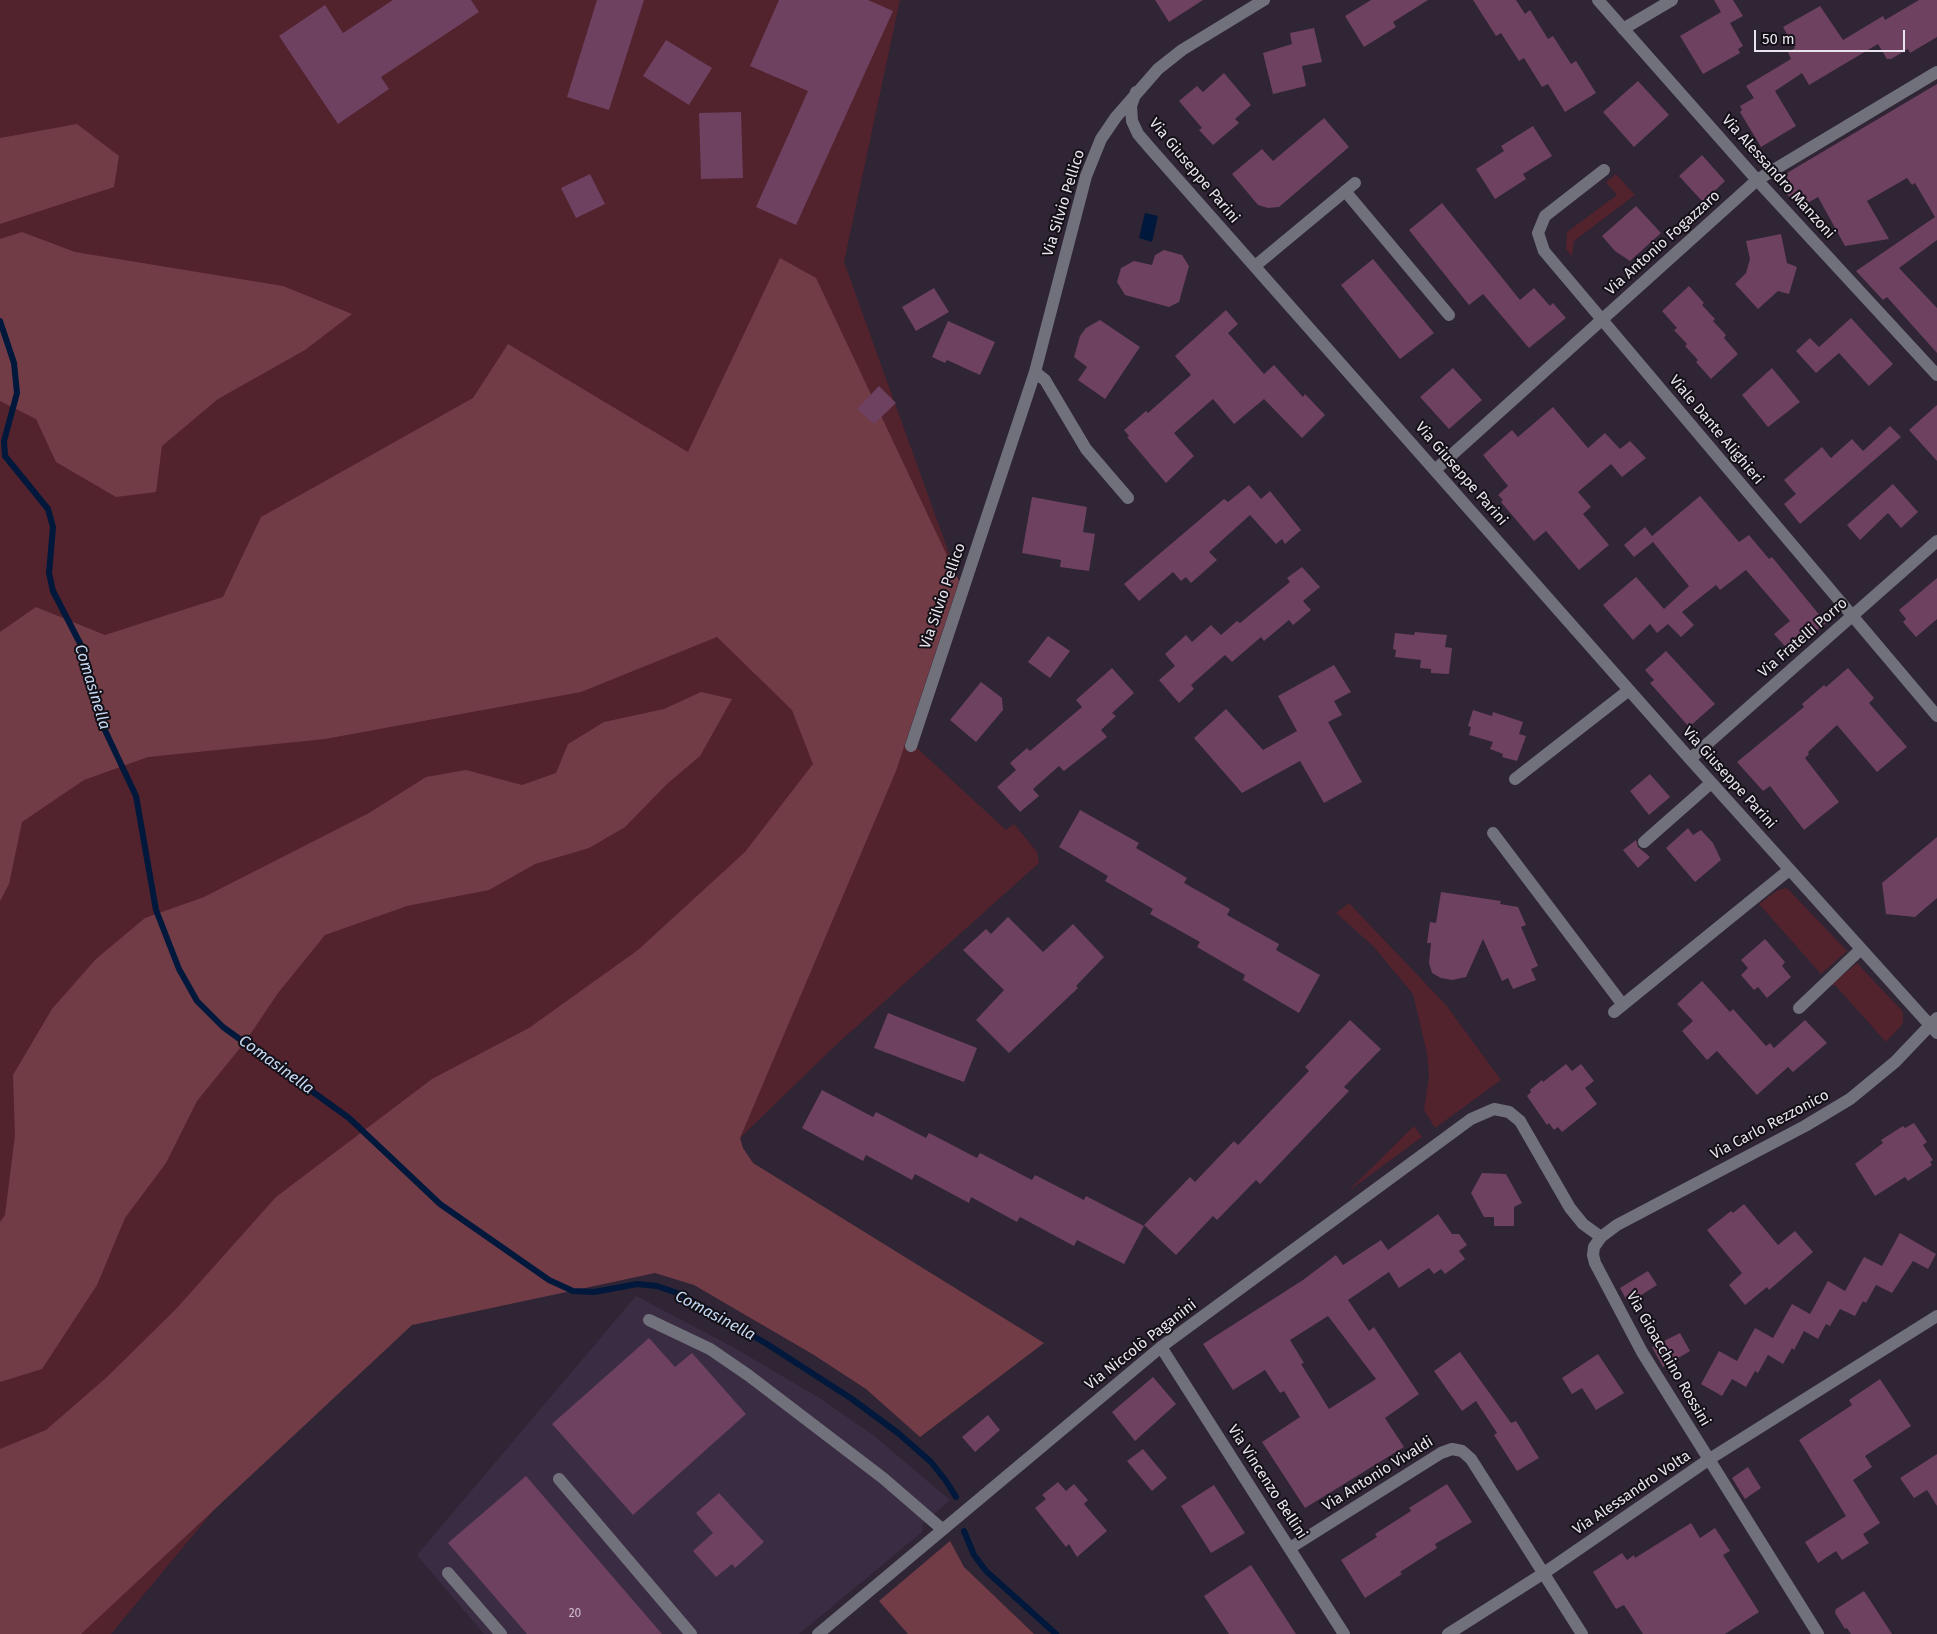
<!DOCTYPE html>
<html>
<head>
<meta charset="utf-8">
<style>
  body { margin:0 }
  #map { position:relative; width:1937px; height:1634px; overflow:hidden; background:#2f2535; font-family:"Fira Sans",sans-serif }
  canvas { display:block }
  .scale { position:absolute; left:1754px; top:30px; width:151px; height:22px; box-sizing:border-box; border:2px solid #eae4ef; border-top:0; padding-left:6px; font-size:15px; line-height:18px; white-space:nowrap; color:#eae4ef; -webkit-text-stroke:4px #141017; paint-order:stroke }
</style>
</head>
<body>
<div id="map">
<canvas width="1937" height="1634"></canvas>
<div class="scale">50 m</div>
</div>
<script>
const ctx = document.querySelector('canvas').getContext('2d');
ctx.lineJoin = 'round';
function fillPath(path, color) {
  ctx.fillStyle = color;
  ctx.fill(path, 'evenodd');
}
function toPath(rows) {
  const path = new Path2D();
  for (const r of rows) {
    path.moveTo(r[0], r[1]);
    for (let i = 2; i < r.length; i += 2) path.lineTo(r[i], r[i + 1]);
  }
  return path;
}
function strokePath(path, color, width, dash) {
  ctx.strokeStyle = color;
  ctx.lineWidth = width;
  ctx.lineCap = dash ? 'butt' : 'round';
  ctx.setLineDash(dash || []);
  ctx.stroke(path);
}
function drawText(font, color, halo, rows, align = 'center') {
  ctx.font = font + ' "Fira Sans",sans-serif';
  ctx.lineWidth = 4;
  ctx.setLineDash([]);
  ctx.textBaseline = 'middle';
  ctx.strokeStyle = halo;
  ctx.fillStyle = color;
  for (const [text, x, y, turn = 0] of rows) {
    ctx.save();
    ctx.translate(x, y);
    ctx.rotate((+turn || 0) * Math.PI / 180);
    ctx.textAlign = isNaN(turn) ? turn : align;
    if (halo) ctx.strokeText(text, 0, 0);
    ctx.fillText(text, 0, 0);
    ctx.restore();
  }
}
const built = toPath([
  [636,1296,731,1346,818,1397,873,1435,950,1500,923,1524,922,1532,799,1634,484,1634,417,1555]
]);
const green = toPath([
  [0,0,900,0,844,262,959,581,904,745,916,747,1006,830,1014,824,1037,852,1039,863,837,1044,740,1138,655,1273,400,1286,111,1634,0,1634],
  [1616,174,1635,195,1574,241,1572,256,1566,249,1567,232,1617,195,1606,182],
  [1787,888,1847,951,1821,974,1759,904,1778,890],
  [1349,903,1446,1005,1501,1080,1435,1128,1424,1110,1429,1076,1427,1053,1413,994,1373,946,1336,913],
  [1857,963,1903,1012,1903,1022,1900,1027,1886,1042,1835,985,1831,985],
  [1414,1126,1422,1137,1347,1192]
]);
const forest = toPath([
  [77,124,119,156,114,187,0,224,0,138],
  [22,232,75,252,283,286,352,314,305,350,218,399,162,446,156,492,116,497,56,462,36,419,0,401,0,239],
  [780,258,816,278,959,581,896,771,740,1138,743,1148,753,1163,1044,1343,920,1437,866,1389,814,1355,694,1285,655,1273,412,1325,81,1634,0,1634,0,1449,46,1430,107,1377,176,1309,276,1197,432,1079,529,1028,638,950,745,852,813,764,792,710,717,637,581,692,325,739,148,757,84,780,22,822,9,884,0,901,0,632,36,607,105,635,223,597,261,517,473,398,508,344,688,452],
  [701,692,732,699,700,756,667,784,625,827,589,848,535,864,489,890,407,906,325,935,278,993,245,1042,197,1101,166,1163,125,1218,97,1285,42,1369,0,1382,0,1222,5,1215,15,1135,13,1075,52,1009,96,959,145,918,204,897,369,813,426,777,466,770,522,785,556,773,568,744,604,722,664,709],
  [950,1541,964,1567,1034,1634,908,1634,879,1601]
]);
const water = toPath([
  [1145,213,1158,216,1152,242,1139,238]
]);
const stream = toPath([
  [0,321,14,363,17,393,4,441,5,456,48,509,53,527,49,573,53,591,84,651,103,726,136,796,156,910,179,969,197,1001,223,1027,349,1118,440,1204,549,1280,573,1291,594,1292,637,1284,657,1286,683,1295,767,1344,852,1399,898,1433,931,1462,946,1481,956,1497],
  [964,1531,974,1555,986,1571,1056,1634]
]);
const building = toPath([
  [393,0,471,0,479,12,381,77,389,89,338,124,279,36,325,5,343,33],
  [597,0,644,0,609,110,567,97],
  [779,0,868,0,893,11,796,225,756,207,808,91,750,66],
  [1155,0,1203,0,1169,22],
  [1371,0,1428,0,1393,22,1396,27,1364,47,1345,16],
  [1473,0,1516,0,1525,14,1530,10,1548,39,1553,36,1571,64,1576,61,1596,93,1565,112,1548,84,1542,87,1524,58,1519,61,1501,33,1496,36],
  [1714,0,1733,0,1743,16,1730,23,1743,46,1738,49,1740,53,1703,74,1680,36,1721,12],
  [1919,0,1937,0,1937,37,1910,53,1908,49,1891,59,1887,59,1878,44,1809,85,1802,73,1775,91,1796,126,1761,147,1740,112,1742,110,1740,106,1754,98,1746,86,1791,59,1788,52,1795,48,1783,27,1820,6,1843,40,1883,16,1885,20],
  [1314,28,1322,62,1302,66,1306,86,1273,94,1263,53,1292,44,1290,33],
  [666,40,712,68,689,105,643,76],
  [1224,73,1251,105,1235,119,1239,123,1213,145,1199,130,1202,128,1179,101,1197,86,1203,92],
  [1638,81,1669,115,1634,147,1603,112],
  [1937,84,1937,240,1899,268,1937,308,1937,353,1887,297,1883,300,1856,271,1935,217,1915,183,1912,185,1907,178,1867,201,1889,239,1845,246,1818,197,1799,208,1785,192,1787,173],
  [741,112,743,178,701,179,699,113],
  [1324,118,1349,147,1279,207,1268,208,1258,205,1232,174,1262,149,1273,161],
  [1533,126,1552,156,1523,174,1526,179,1495,199,1476,169,1504,151,1501,146],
  [1702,155,1725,181,1703,202,1679,176],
  [590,174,605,204,576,218,561,188],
  [1442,203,1520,300,1534,288,1550,306,1553,303,1566,318,1529,348,1483,294,1469,305,1409,230],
  [1636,206,1661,233,1630,261,1615,251,1602,236],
  [1781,234,1787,263,1797,267,1789,294,1778,291,1758,309,1735,284,1746,273,1750,259,1746,241],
  [1164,250,1182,255,1189,266,1179,302,1169,307,1125,295,1117,282,1121,268,1134,261,1152,265,1155,255],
  [1373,259,1434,333,1400,359,1341,285],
  [1689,286,1704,303,1702,305,1715,319,1713,321,1726,335,1724,338,1738,354,1711,379,1696,362,1698,360,1685,346,1687,344,1674,330,1677,328,1662,311],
  [934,288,949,312,916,331,902,307],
  [1226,310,1238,324,1228,333,1264,374,1274,365,1303,397,1305,394,1325,415,1302,438,1264,399,1234,424,1213,399,1174,433,1194,456,1166,483,1127,437,1129,436,1124,430,1146,411,1148,413,1191,375,1175,356],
  [1851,318,1893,364,1869,386,1839,353,1816,373,1796,351,1810,338,1819,347],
  [1100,320,1140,347,1105,399,1078,380,1087,367,1074,357,1080,336,1086,328],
  [948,321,995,342,980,375,947,360,945,363,932,357],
  [1453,368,1482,400,1449,429,1420,397],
  [1772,368,1800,402,1768,427,1742,395],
  [879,386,896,403,874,424,857,409],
  [1937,405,1937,461,1909,430],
  [1553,407,1588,448,1605,433,1620,449,1630,441,1646,458,1622,477,1611,464,1578,492,1591,507,1583,514,1609,545,1579,570,1546,531,1534,541,1501,502,1503,500,1498,495,1508,486,1483,455,1512,430,1518,437],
  [1890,426,1901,437,1800,524,1784,504,1796,494,1784,480,1822,447,1831,458,1852,439,1863,451],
  [1893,484,1918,512,1901,528,1888,513,1860,540,1847,525],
  [1249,485,1261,499,1270,491,1301,530,1285,544,1282,539,1276,544,1250,515,1209,552,1217,560,1191,583,1186,577,1181,581,1173,572,1139,601,1124,584,1224,499,1228,502],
  [1700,496,1739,542,1749,535,1769,559,1772,557,1826,623,1790,652,1774,634,1790,621,1746,570,1720,590,1716,585,1682,612,1694,625,1681,637,1668,624,1657,633,1650,624,1633,640,1603,605,1636,577,1664,609,1689,586,1653,542,1634,557,1624,545,1645,527,1652,536],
  [1032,497,1087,507,1083,532,1095,534,1089,571,1060,567,1061,560,1022,553],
  [1302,567,1320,587,1303,601,1311,610,1293,625,1289,620,1264,641,1261,637,1232,662,1225,655,1191,685,1194,689,1179,703,1159,680,1175,666,1165,654,1186,635,1192,642,1211,625,1221,635,1237,621,1240,623,1290,582,1287,578],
  [1937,578,1937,619,1916,637,1903,622,1906,619,1899,610],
  [1415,632,1447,635,1445,647,1452,648,1449,674,1431,673,1431,669,1420,668,1421,660,1395,657,1396,650,1393,649,1395,633,1414,635],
  [1048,636,1070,651,1050,678,1028,662],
  [1666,651,1715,704,1689,727,1650,683,1654,680,1645,670],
  [1334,665,1351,692,1334,701,1342,715,1328,722,1362,782,1324,803,1300,761,1242,793,1194,738,1226,709,1263,750,1297,731,1278,696],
  [1112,668,1134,693,1112,713,1116,716,1101,730,1107,737,1064,771,1059,766,1033,789,1039,796,1020,812,997,787,1016,770,1010,763,1027,748,1030,751,1082,707,1076,700],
  [1848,668,1874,698,1869,703,1907,747,1877,772,1837,725,1808,752,1809,754,1805,758,1839,802,1804,830,1770,786,1763,791,1737,762,1804,707,1802,704,1824,685,1826,687],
  [981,682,1002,698,1003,710,976,742,950,720],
  [1473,710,1492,716,1493,712,1523,722,1519,734,1526,736,1517,761,1502,757,1503,754,1490,749,1493,742,1469,735,1471,727,1468,726],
  [1650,774,1670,797,1649,815,1630,791],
  [1080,810,1139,843,1136,848,1187,878,1184,883,1230,909,1227,915,1279,944,1276,950,1320,975,1299,1013,1243,980,1245,975,1197,947,1200,942,1150,914,1153,909,1105,881,1108,876,1059,847],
  [1688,828,1693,835,1701,830,1713,843,1721,860,1695,882,1666,848],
  [1937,837,1937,898,1915,917,1886,914,1882,883],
  [1636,840,1638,847,1650,857,1638,868,1623,850],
  [1441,892,1501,901,1500,904,1518,907,1526,925,1521,927,1538,966,1531,969,1536,980,1513,989,1508,978,1502,981,1483,939,1466,977,1452,980,1441,978,1432,973,1429,963,1431,943,1427,943,1430,922,1436,923],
  [1008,917,1043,952,1073,924,1104,957,1076,986,1078,988,1009,1053,976,1020,1004,990,963,950,986,929,991,934],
  [1765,939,1785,962,1782,966,1791,977,1767,998,1758,987,1754,990,1741,975,1748,968,1741,960],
  [1702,981,1730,1012,1733,1009,1766,1046,1770,1043,1774,1048,1805,1020,1827,1043,1793,1072,1788,1067,1757,1095,1717,1051,1707,1060,1682,1031,1693,1021,1677,1004],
  [888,1013,977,1048,964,1082,874,1048],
  [1350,1020,1381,1049,1344,1087,1349,1091,1260,1184,1256,1180,1217,1220,1213,1216,1176,1255,1144,1225,1190,1177,1195,1182,1234,1141,1238,1145,1309,1071,1305,1067],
  [1566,1064,1572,1071,1581,1064,1594,1081,1585,1088,1597,1104,1562,1132,1558,1127,1554,1130,1549,1123,1547,1125,1527,1096,1531,1092,1530,1090,1542,1080,1543,1082],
  [822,1090,873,1117,876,1112,926,1138,929,1133,977,1158,980,1153,1032,1180,1035,1175,1084,1200,1086,1196,1144,1226,1124,1264,1077,1240,1074,1246,1020,1217,1017,1222,971,1197,969,1203,915,1174,912,1180,866,1155,863,1161,802,1128],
  [1914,1123,1927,1142,1923,1145,1933,1160,1930,1162,1932,1165,1908,1181,1905,1177,1875,1196,1855,1164,1883,1143,1881,1140,1903,1126,1905,1128],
  [1482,1173,1506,1174,1522,1203,1514,1207,1514,1226,1494,1226,1494,1217,1484,1217,1471,1193],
  [1744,1204,1778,1245,1795,1231,1813,1252,1769,1290,1767,1287,1745,1305,1729,1285,1742,1273,1707,1230,1731,1211,1733,1213],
  [1438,1214,1452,1234,1459,1234,1467,1245,1459,1251,1465,1259,1445,1274,1441,1269,1434,1274,1429,1268,1399,1288,1389,1272,1348,1300,1369,1331,1374,1327,1419,1394,1385,1418,1404,1447,1305,1508,1262,1442,1300,1417,1284,1391,1280,1393,1265,1370,1233,1390,1203,1344,1303,1280,1336,1255,1343,1265,1381,1240,1388,1250],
  [1328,1316,1376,1379,1329,1409,1301,1364,1304,1363,1290,1340],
  [1900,1233,1936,1254,1928,1269,1913,1261,1892,1293,1876,1285,1866,1303,1863,1301,1855,1316,1840,1309,1830,1326,1826,1324,1818,1339,1804,1331,1794,1350,1792,1348,1783,1364,1768,1355,1758,1373,1755,1371,1746,1387,1732,1379,1722,1396,1701,1384,1719,1351,1737,1361,1755,1328,1773,1338,1792,1304,1810,1314,1828,1281,1845,1291,1864,1257,1882,1266],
  [1648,1271,1657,1285,1635,1299,1634,1297,1627,1301,1620,1288],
  [1680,1333,1690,1351,1663,1367,1652,1347],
  [649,1338,675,1367,692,1353,746,1414,633,1515,552,1424],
  [1460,1352,1511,1423,1516,1421,1539,1458,1517,1471,1494,1435,1497,1433,1476,1401,1462,1411,1434,1371],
  [1598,1354,1624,1393,1596,1410,1582,1388,1572,1394,1562,1378],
  [1153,1377,1176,1404,1135,1441,1112,1412],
  [1880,1379,1911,1426,1865,1456,1872,1467,1853,1480,1880,1523,1863,1534,1869,1543,1842,1560,1836,1551,1818,1563,1805,1542,1846,1516,1799,1440,1852,1405,1849,1400],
  [988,1415,1000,1430,975,1452,962,1437],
  [1143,1449,1167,1478,1152,1491,1127,1461],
  [1937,1454,1937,1506,1927,1490,1914,1498,1900,1478],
  [1748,1467,1761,1488,1745,1499,1732,1478],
  [526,1476,662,1634,527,1634,448,1543],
  [1058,1482,1066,1491,1074,1484,1088,1500,1084,1504,1107,1531,1077,1557,1069,1544,1066,1547,1035,1508,1046,1499,1042,1495],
  [1447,1484,1472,1522,1435,1544,1437,1548,1400,1572,1402,1574,1365,1598,1341,1560,1377,1537,1375,1534,1411,1511,1409,1508],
  [1214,1485,1245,1533,1211,1553,1181,1506],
  [719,1493,764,1542,735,1568,732,1564,716,1577,693,1551,713,1533,696,1513],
  [1691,1523,1700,1538,1715,1528,1730,1551,1723,1555,1759,1612,1725,1634,1643,1634,1624,1605,1616,1609,1593,1572,1622,1553,1627,1560,1634,1555,1635,1558],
  [1251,1565,1296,1634,1229,1634,1204,1596],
  [1864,1591,1892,1634,1851,1634,1847,1628,1845,1629,1835,1613,1836,1609]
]);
const minor = toPath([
  [1598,0,1757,180,1937,375],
  [1623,29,1672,0],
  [1136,92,1131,106,1132,121,1138,134,1150,148,1690,759,1937,1033],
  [1604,170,1545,216,1538,233,1544,251,1937,716],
  [1345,191,1449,315],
  [1255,266,1355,183],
  [1035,372,1045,380,1086,449,1128,498],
  [1435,470,1757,180,1937,72],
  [911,746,1035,372,1086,176,1101,139,1116,117,1158,69,1182,50,1264,0],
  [1690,759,1937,541],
  [1515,779,1629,690],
  [1493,833,1623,1005],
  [1644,842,1711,783],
  [1799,1008,1861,949],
  [1614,1012,1789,870],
  [1601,1237,1617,1225,1805,1126,1850,1099,1895,1062,1937,1018],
  [649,1320,710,1349,748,1375,883,1478,942,1529],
  [1161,1347,1344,1634],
  [559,1479,691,1634],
  [1290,1548,1441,1453,1452,1449,1462,1451,1471,1459,1582,1634],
  [448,1573,501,1634],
  [818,1634,1161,1347,1471,1119,1494,1109,1509,1112,1520,1121,1570,1208,1583,1224,1601,1237,1594,1247,1593,1255,1595,1263,1642,1352,1818,1634],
  [1448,1634,1544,1573,1708,1460,1937,1316]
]);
const numberNames = [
  ["20",575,1614]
];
const streetNames = [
  ["Via Giuseppe Parini",1194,171,50],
  ["Via Alessandro Manzoni",1778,177,48],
  ["Via Silvio Pellico",1064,203,-73],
  ["Via Antonio Fogazzaro",1663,243,-42],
  ["Viale Dante Alighieri",1716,430,50],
  ["Via Giuseppe Parini",1461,474,49],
  ["Via Silvio Pellico",943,596,-71],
  ["Via Fratelli Porro",1803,638,-41],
  ["Via Giuseppe Parini",1729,778,48],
  ["Via Carlo Rezzonico",1770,1125,-28],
  ["Via Niccolò Paganini",1141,1345,-38],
  ["Via Gioacchino Rossini",1668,1359,60],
  ["Via Antonio Vivaldi",1378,1474,-32],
  ["Via Vincenzo Bellini",1267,1482,57],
  ["Via Alessandro Volta",1632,1493,-34]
];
const waterNames = [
  ["Comasinella",92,687,73],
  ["Comasinella",276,1065,36],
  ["Comasinella",715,1316,28]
];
fillPath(built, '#3a2c43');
fillPath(green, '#52222d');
fillPath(forest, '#723c47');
fillPath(water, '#00183b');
strokePath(stream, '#00183b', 6);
fillPath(building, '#6e4160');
strokePath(minor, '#71717b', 12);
drawText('12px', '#cbbbcb', null, numberNames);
drawText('15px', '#eae4ef', '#141017', streetNames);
drawText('italic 16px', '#c5d9f4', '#141017', waterNames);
</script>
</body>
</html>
